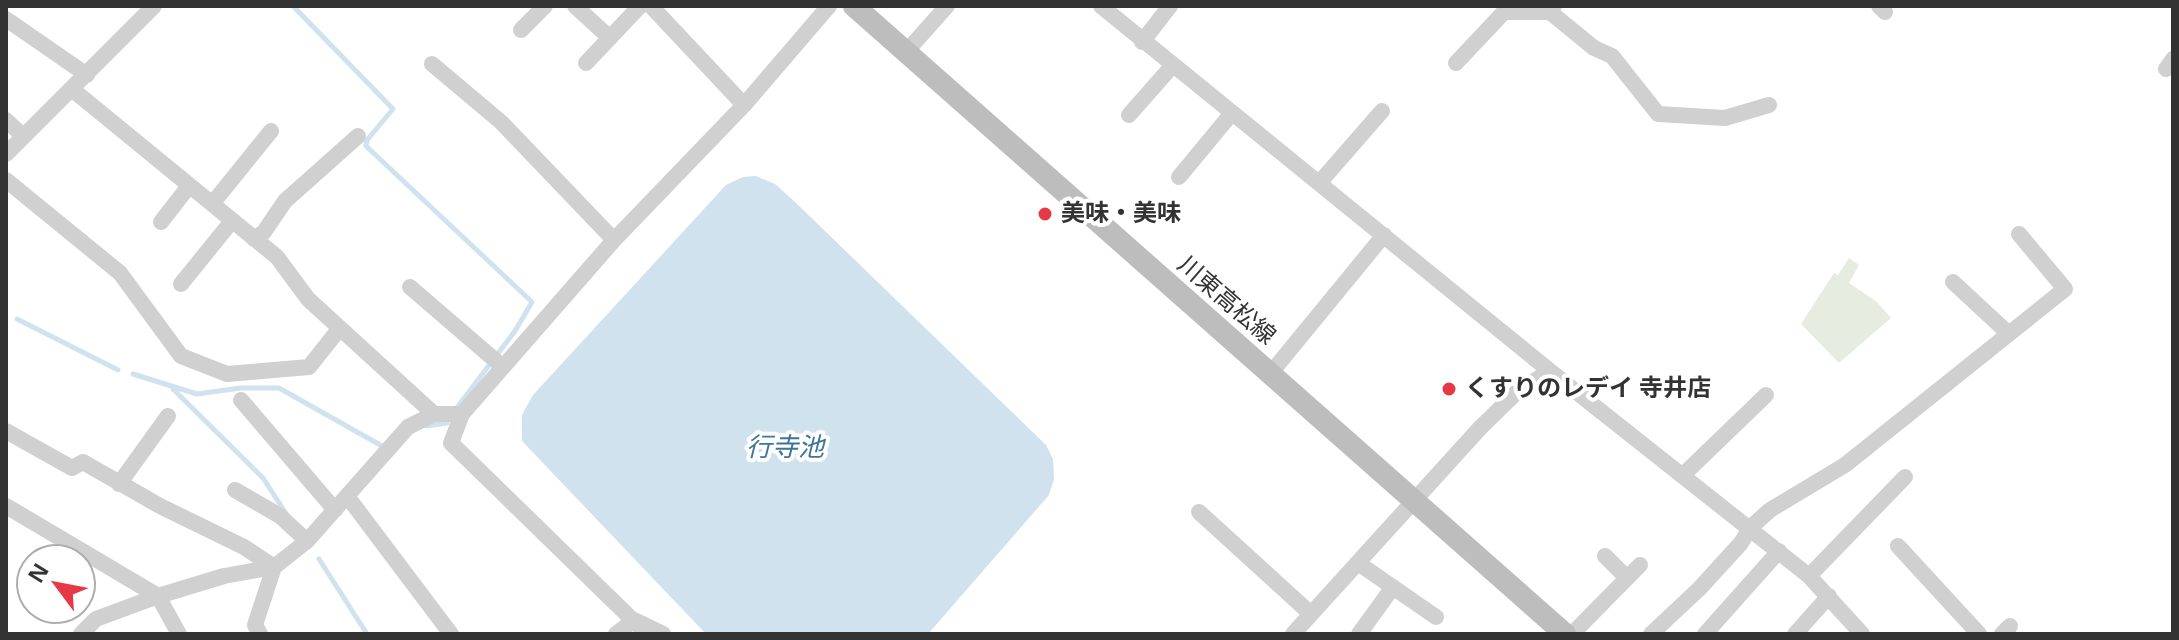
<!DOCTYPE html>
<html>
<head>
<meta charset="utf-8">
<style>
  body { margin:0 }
  #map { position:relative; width:2179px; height:640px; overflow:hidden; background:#fff; font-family:"Open Sans",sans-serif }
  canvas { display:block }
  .frame { position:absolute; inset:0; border:8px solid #333; pointer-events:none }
  .north { position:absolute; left:16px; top:544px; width:80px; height:80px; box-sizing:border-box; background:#fff; border:2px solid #adadad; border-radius:50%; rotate:302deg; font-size:22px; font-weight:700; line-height:32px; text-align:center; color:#333 }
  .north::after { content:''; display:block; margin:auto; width:28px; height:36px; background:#e63946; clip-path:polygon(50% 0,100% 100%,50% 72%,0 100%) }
</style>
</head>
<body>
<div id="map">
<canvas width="2179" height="640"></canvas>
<div class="frame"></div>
<div class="north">N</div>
</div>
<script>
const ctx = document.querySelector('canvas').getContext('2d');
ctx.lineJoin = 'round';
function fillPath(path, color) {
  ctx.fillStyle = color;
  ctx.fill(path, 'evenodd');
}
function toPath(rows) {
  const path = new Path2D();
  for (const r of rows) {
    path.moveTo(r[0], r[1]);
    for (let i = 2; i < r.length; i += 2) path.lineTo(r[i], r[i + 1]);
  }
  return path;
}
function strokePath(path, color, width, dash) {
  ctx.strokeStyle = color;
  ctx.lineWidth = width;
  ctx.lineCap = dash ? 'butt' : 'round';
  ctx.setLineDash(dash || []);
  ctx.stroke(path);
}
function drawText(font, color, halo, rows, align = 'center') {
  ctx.font = font + ' "Open Sans","Noto Sans JP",sans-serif';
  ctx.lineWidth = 8;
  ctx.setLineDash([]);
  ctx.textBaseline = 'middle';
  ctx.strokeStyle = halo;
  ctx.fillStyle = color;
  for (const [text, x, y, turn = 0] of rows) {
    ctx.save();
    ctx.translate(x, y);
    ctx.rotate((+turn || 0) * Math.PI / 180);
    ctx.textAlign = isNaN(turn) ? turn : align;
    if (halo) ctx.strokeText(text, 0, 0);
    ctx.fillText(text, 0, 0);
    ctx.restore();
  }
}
const green = toPath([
  [1849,258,1859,265,1849,283,1877,302,1891,318,1839,363,1801,324,1834,273,1838,275]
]);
const water = toPath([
  [756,176,775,184,794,201,1046,445,1053,459,1054,479,1049,495,928,634,706,634,522,441,522,415,533,395,726,185,743,177]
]);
const stream = toPath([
  [293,6,393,109,367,140,366,146,532,302,515,331,446,422],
  [17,319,118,370],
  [133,374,197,394,241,388,279,388,382,446],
  [173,389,263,478,287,515],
  [426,426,447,423],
  [319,559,367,634]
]);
const street = toPath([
  [575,6,610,38],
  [651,6,744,105],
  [1101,6,1550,371,1809,576,1862,634],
  [1554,6,1550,12,1594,48,1612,56,1658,114,1725,118,1769,105],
  [1879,6,1885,12],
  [6,19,87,75],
  [521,30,545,6],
  [1142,42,1170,6],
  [906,52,947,6],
  [586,63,640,6],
  [1456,63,1504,12,1550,12],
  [432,64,501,122,614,240],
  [2166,69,2173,59],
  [73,90,277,257,308,299,434,414],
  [1129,115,1173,65],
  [6,120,23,136],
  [6,154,154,6],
  [1179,177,1232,113],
  [6,180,120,273,181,356,227,374,309,367,340,328],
  [1320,182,1382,111],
  [212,204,271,131],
  [161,222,189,186],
  [254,239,264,232,285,201,358,136],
  [1953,282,2009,334],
  [181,284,232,221],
  [410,287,503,367],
  [1270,374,1384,235],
  [241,400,335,510],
  [462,414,451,443,647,634],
  [6,431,72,468,83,462,160,506,244,547,274,567,255,625,260,634],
  [1683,475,1766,395],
  [119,484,168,416],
  [235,490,280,516,307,541],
  [347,496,451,634],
  [6,506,158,596,179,634],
  [1199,512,1311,614],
  [1898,546,1979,634],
  [1605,556,1627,578],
  [1358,563,1436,617],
  [1809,576,1905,477],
  [81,634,96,619,158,596,224,576,274,567,307,541,408,427,434,414,462,414,614,240,744,105,829,6],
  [616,634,634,620,663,634],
  [1293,634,1480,428,1518,391,1550,371],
  [1359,634,1393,587],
  [1572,634,1640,565],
  [1651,634,1700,588,1741,543,1750,528,1770,510,1845,465,2065,289,2019,234],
  [1705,634,1779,551],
  [1795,634,1829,596],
  [2002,634,2010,626]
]);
const secondary = toPath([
  [854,6,1565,634]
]);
const markers = [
  [1045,214,8,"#e63946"],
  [1449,389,8,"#e63946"]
];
const poiNames = [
  ["美味・美味",1061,214],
  ["くすりのレデイ 寺井店",1465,389]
];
const streetNames = [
  ["川東高松線",1226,301,41]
];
const waterNames = [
  ["行寺池",785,449]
];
fillPath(green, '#e6ecdf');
fillPath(water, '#cfe2ee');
strokePath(stream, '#cfe2ee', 5);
strokePath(street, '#d0d0d0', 16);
strokePath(secondary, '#bdbdbd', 22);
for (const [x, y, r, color] of markers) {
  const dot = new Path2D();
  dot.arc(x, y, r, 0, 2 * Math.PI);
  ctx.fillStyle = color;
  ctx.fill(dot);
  strokePath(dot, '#fff', 3);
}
drawText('bold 24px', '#333', '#fff', poiNames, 'left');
drawText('24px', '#333', '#fff', streetNames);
drawText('italic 26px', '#3f7597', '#fff', waterNames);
</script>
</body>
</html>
